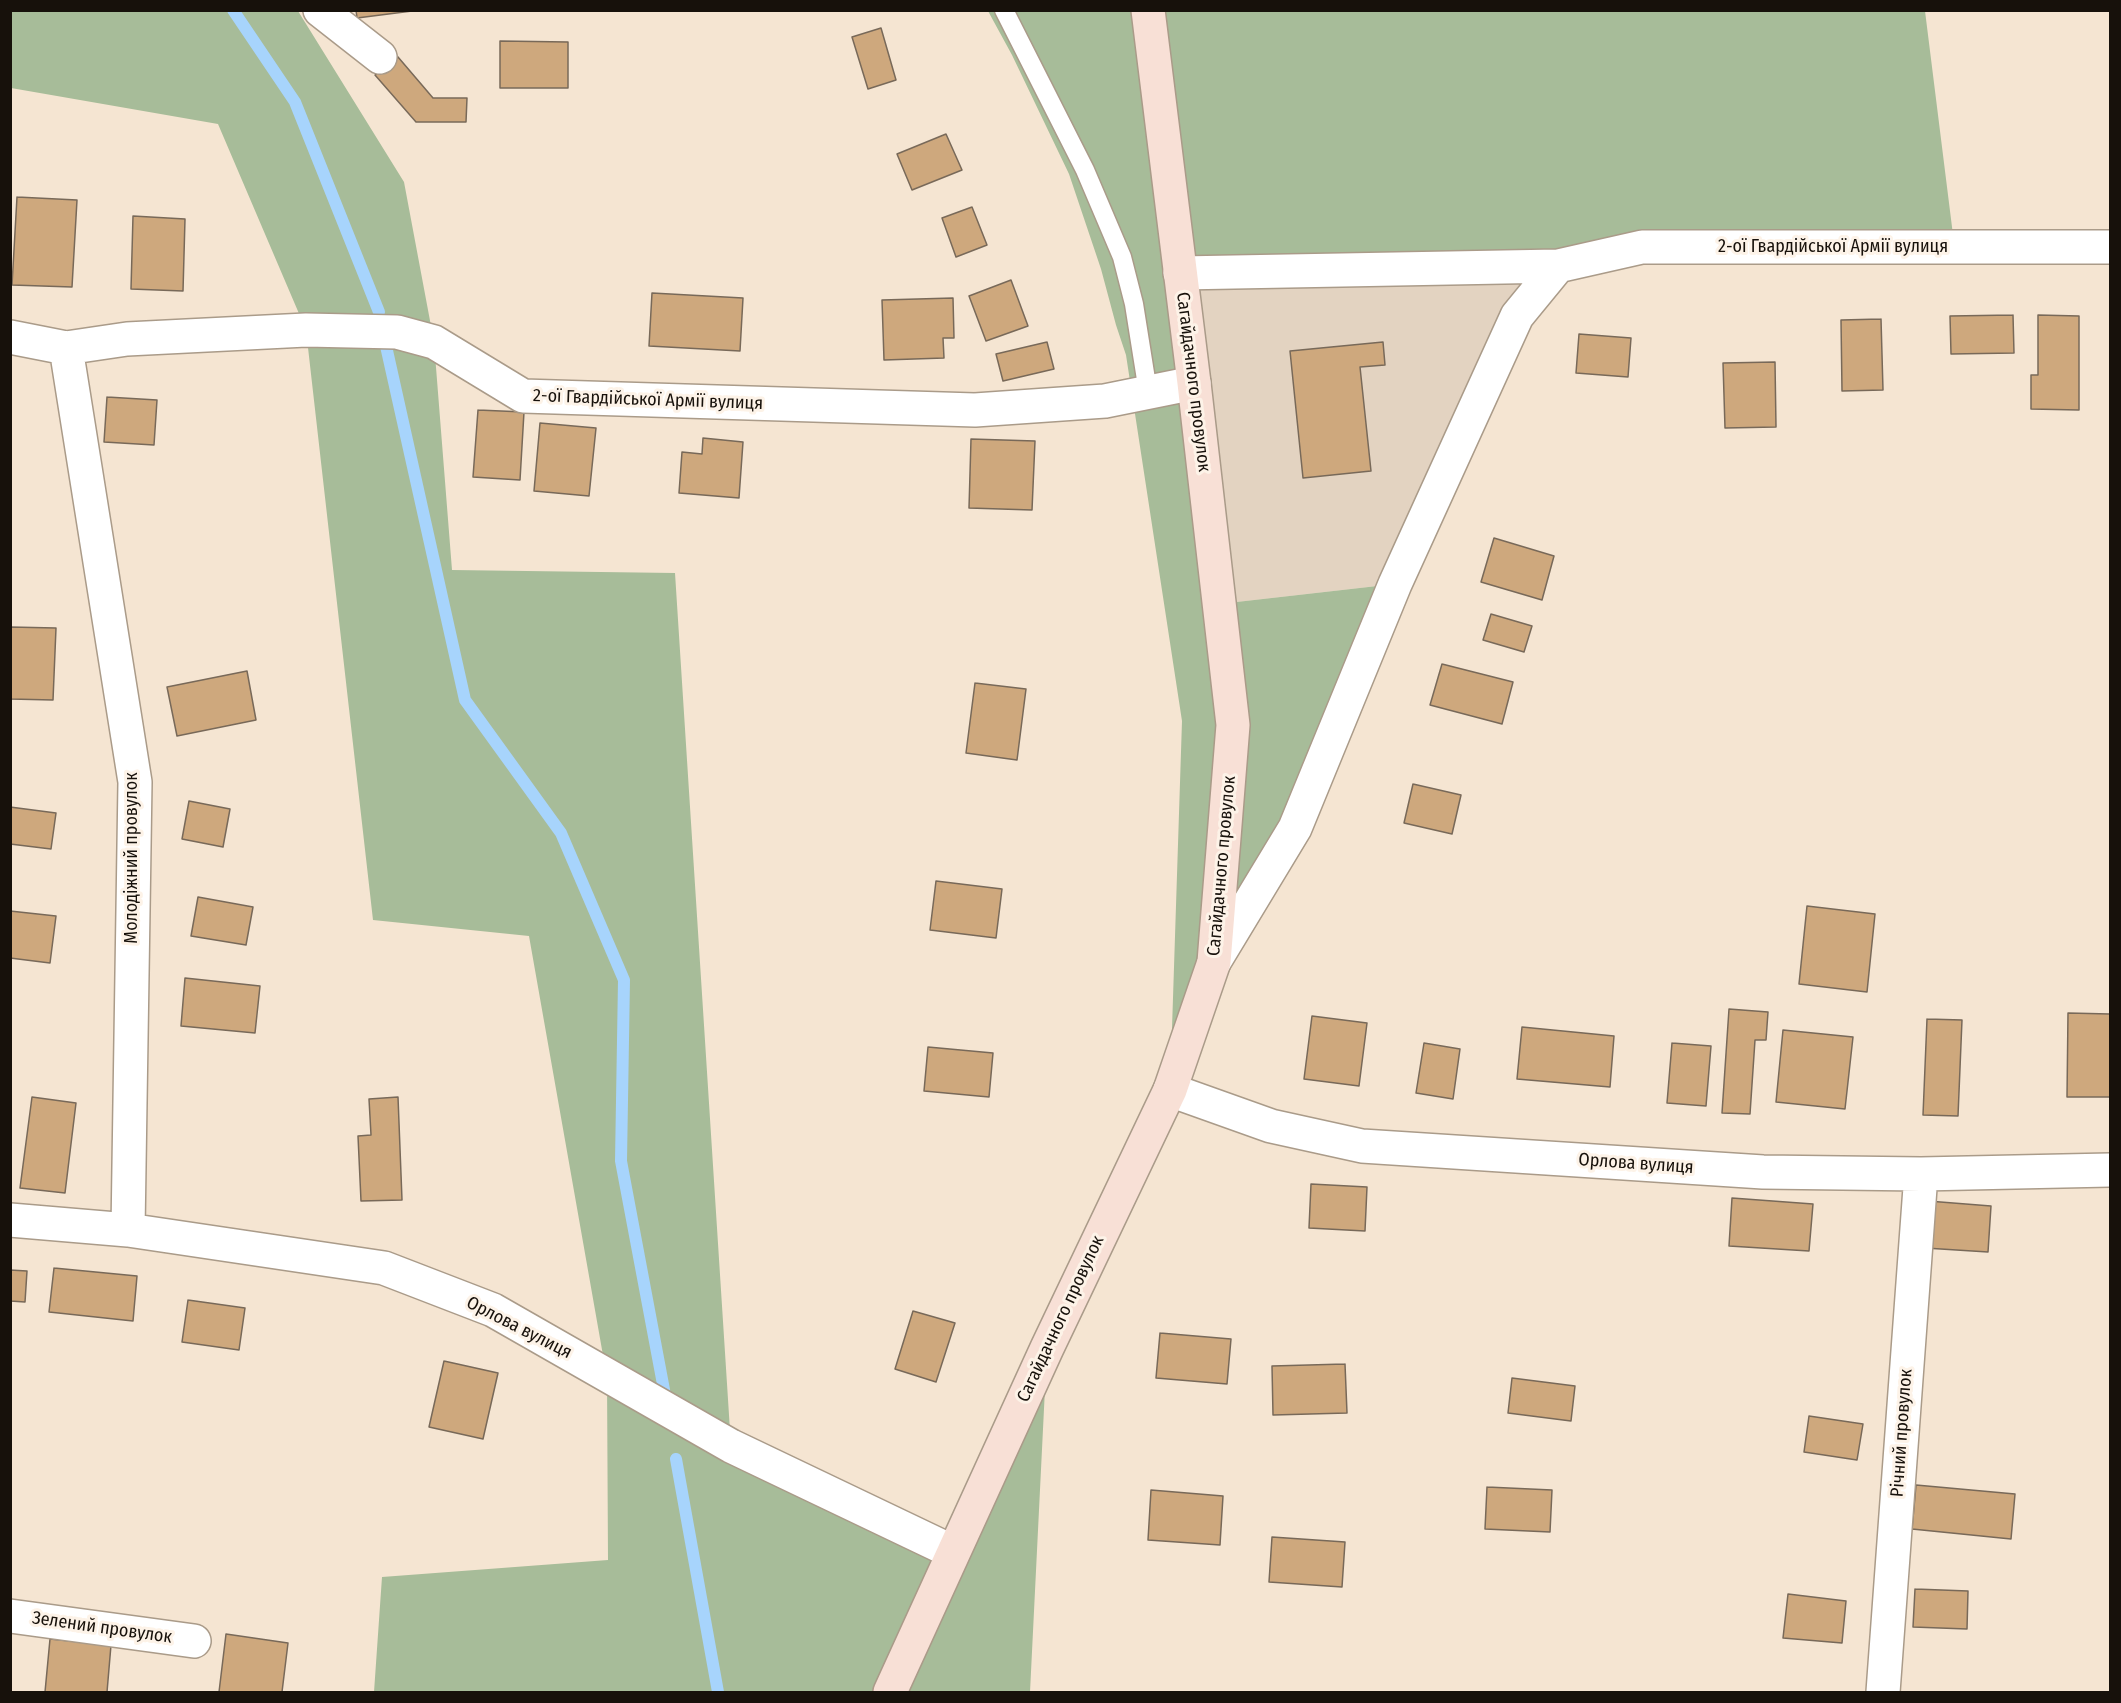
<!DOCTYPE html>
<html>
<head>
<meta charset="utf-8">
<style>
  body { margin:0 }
  #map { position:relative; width:2121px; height:1703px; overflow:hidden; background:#f5e5d2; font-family:"Fira Sans Condensed",sans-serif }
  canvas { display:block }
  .frame { position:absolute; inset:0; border:12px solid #17110b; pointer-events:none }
</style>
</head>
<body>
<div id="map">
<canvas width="2121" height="1703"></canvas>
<div class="frame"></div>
</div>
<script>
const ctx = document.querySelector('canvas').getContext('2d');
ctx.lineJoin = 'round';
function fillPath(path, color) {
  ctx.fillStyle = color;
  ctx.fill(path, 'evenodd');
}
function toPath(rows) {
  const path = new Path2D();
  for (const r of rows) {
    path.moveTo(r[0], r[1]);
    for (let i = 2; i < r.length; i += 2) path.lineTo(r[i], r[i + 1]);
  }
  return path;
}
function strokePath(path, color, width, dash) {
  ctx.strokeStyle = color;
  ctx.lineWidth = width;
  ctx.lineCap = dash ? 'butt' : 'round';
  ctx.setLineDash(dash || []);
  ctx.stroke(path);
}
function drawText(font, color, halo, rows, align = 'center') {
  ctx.font = font + ' "Fira Sans Condensed",sans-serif';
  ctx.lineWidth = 6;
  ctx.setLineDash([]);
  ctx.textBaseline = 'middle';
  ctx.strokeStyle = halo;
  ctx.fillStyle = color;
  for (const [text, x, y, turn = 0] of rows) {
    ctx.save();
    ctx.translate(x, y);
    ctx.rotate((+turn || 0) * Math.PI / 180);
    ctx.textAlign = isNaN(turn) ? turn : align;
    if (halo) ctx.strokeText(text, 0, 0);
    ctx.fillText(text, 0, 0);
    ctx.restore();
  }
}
const industrial = toPath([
  [1558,266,1395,584,1219,604,1180,273]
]);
const green = toPath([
  [10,11,298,11,404,182,434,342,452,570,675,573,731,1446,953,1552,1047,1348,1030,1692,374,1692,382,1577,608,1560,607,1378,529,936,373,920,306,330,218,124,11,88],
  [988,11,1925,11,1955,251,1180,273,1219,604,1395,584,1170,1090,1182,721,1126,355,1116,325,1101,269,1069,174,1012,55]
]);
const stream = toPath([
  [233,10,295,102,379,312],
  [386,346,465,700,561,833,624,980,621,1161,665,1395],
  [676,1459,718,1692]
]);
const building = toPath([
  [356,10,420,10,357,18,356,10],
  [881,28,896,80,868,89,852,37,881,28],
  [500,41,568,42,568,88,500,88,500,41],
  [398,57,433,98,467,98,466,122,416,122,375,75,398,57],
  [946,134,962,170,912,190,897,154,946,134],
  [17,197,77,200,72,287,12,285,17,197],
  [972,207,987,245,956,257,942,218,972,207],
  [133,216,185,219,183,291,131,289,133,216],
  [1011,280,1028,326,986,341,969,296,1011,280],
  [652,293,743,298,740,351,649,346,652,293],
  [953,298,954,338,943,338,944,358,884,360,882,300,953,298],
  [2013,315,2014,353,1951,354,1950,316,2013,315],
  [2038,315,2079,316,2079,410,2031,409,2031,375,2038,375,2038,315],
  [1881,319,1883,390,1842,391,1841,320,1881,319],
  [1579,334,1631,338,1628,377,1576,373,1579,334],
  [1047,342,1054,369,1003,381,996,354,1047,342],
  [1383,342,1385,365,1360,367,1371,471,1303,478,1290,351,1383,342],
  [1775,362,1776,427,1725,428,1723,363,1775,362],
  [107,397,157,400,154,445,104,442,107,397],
  [478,410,524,412,520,480,473,477,478,410],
  [540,423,596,428,589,496,534,491,540,423],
  [703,438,743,442,739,498,679,493,682,452,702,454,703,438],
  [971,439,1035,441,1032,510,969,508,971,439],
  [1494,538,1554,556,1542,600,1481,582,1494,538],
  [1491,614,1532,626,1524,652,1483,640,1491,614],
  [10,627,56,628,53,700,10,699,10,627],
  [1442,664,1513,682,1502,724,1430,705,1442,664],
  [247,671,256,720,177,736,167,687,247,671],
  [975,683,1026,689,1017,760,966,753,975,683],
  [1413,784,1461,795,1452,834,1404,823,1413,784],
  [189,801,230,809,223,847,182,839,189,801],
  [10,807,56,813,51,849,10,844,10,807],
  [936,881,1002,889,996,938,930,930,936,881],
  [198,897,253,907,246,945,191,936,198,897],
  [1807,906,1875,914,1867,992,1799,984,1807,906],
  [10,911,56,916,50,963,10,958,10,911],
  [185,978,260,986,255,1033,181,1026,185,978],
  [1729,1009,1768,1012,1766,1040,1755,1040,1750,1114,1722,1113,1729,1009],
  [2068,1013,2110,1014,2110,1097,2067,1097,2068,1013],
  [1312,1016,1367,1023,1359,1086,1304,1079,1312,1016],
  [1927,1019,1962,1020,1958,1116,1923,1115,1927,1019],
  [1522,1027,1614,1036,1610,1087,1517,1079,1522,1027],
  [1783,1030,1853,1037,1845,1109,1776,1102,1783,1030],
  [1424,1043,1460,1049,1453,1099,1416,1093,1424,1043],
  [1672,1043,1711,1046,1706,1106,1667,1103,1672,1043],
  [928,1047,993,1053,989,1097,924,1091,928,1047],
  [32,1097,76,1103,65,1193,20,1188,32,1097],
  [398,1097,402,1200,361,1201,358,1136,371,1135,369,1099,398,1097],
  [1311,1184,1367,1187,1365,1231,1309,1228,1311,1184],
  [1732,1198,1813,1204,1809,1251,1729,1246,1732,1198],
  [1928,1201,1991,1206,1988,1252,1925,1248,1928,1201],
  [54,1268,137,1276,133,1321,49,1312,54,1268],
  [10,1270,27,1271,25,1302,10,1301,10,1270],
  [188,1300,245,1308,239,1350,182,1342,188,1300],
  [913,1311,955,1323,936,1382,895,1369,913,1311],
  [1160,1333,1231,1339,1227,1384,1156,1378,1160,1333],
  [444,1361,498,1373,483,1439,429,1427,444,1361],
  [1345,1364,1347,1413,1273,1415,1272,1366,1345,1364],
  [1512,1378,1575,1386,1571,1421,1508,1413,1512,1378],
  [1809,1416,1863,1424,1857,1460,1804,1452,1809,1416],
  [1916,1485,2015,1494,2011,1539,1912,1529,1916,1485],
  [1487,1487,1552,1490,1550,1532,1485,1529,1487,1487],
  [1151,1490,1223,1496,1220,1545,1148,1540,1151,1490],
  [1272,1537,1345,1542,1342,1587,1269,1582,1272,1537],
  [1915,1589,1968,1591,1967,1629,1913,1627,1915,1589],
  [1788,1594,1846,1601,1842,1643,1783,1638,1788,1594],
  [226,1634,288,1643,282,1692,219,1692,226,1634],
  [50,1639,111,1645,107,1692,45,1692,50,1639]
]);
const lane = toPath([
  [1004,10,1085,170,1122,257,1134,304,1148,392]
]);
const street = toPath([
  [320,10,380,57],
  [1558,266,1642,247,2110,247],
  [1180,273,1558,266,1517,316,1395,584,1295,828,1214,962],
  [10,337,66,348,127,339,306,330,397,332,434,342,523,396,975,410,1105,401,1194,383],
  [66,348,135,782,128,1230],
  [1170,1090,1271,1126,1362,1146,1763,1172,1921,1174,2110,1170],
  [10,1220,128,1230,384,1268,493,1310,731,1446,953,1552],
  [10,1616,194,1641],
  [1883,1692,1921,1174]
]);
const secondary = toPath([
  [890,1692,1047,1348,1170,1090,1214,962,1233,725,1194,383,1148,10]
]);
const streetNames = [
  ["2-ої Гвардійської Армії вулиця",1833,247],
  ["Сагайдачного провулок",1193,382,83],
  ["2-ої Гвардійської Армії вулиця",648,400,2],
  ["Молодіжний провулок",132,858,-90],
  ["Сагайдачного провулок",1222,866,-85],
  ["Орлова вулиця",1636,1164,4],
  ["Сагайдачного провулок",1061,1319,-65],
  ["Орлова вулиця",519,1328,27],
  ["Річний провулок",1902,1433,-86],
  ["Зелений провулок",102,1628,8]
];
fillPath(industrial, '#e3d3c1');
fillPath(green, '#a7bc99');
strokePath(stream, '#a7d4fc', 12);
fillPath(building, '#cea87d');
strokePath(building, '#786959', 1.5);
strokePath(lane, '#aa9b89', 21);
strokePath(street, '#aa9b89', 36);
strokePath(secondary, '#aa9b89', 36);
strokePath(lane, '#fff', 18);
strokePath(street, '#fff', 33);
strokePath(secondary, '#f8e0d6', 33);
drawText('18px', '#17110b', '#fdf3e8', streetNames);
</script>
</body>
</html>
